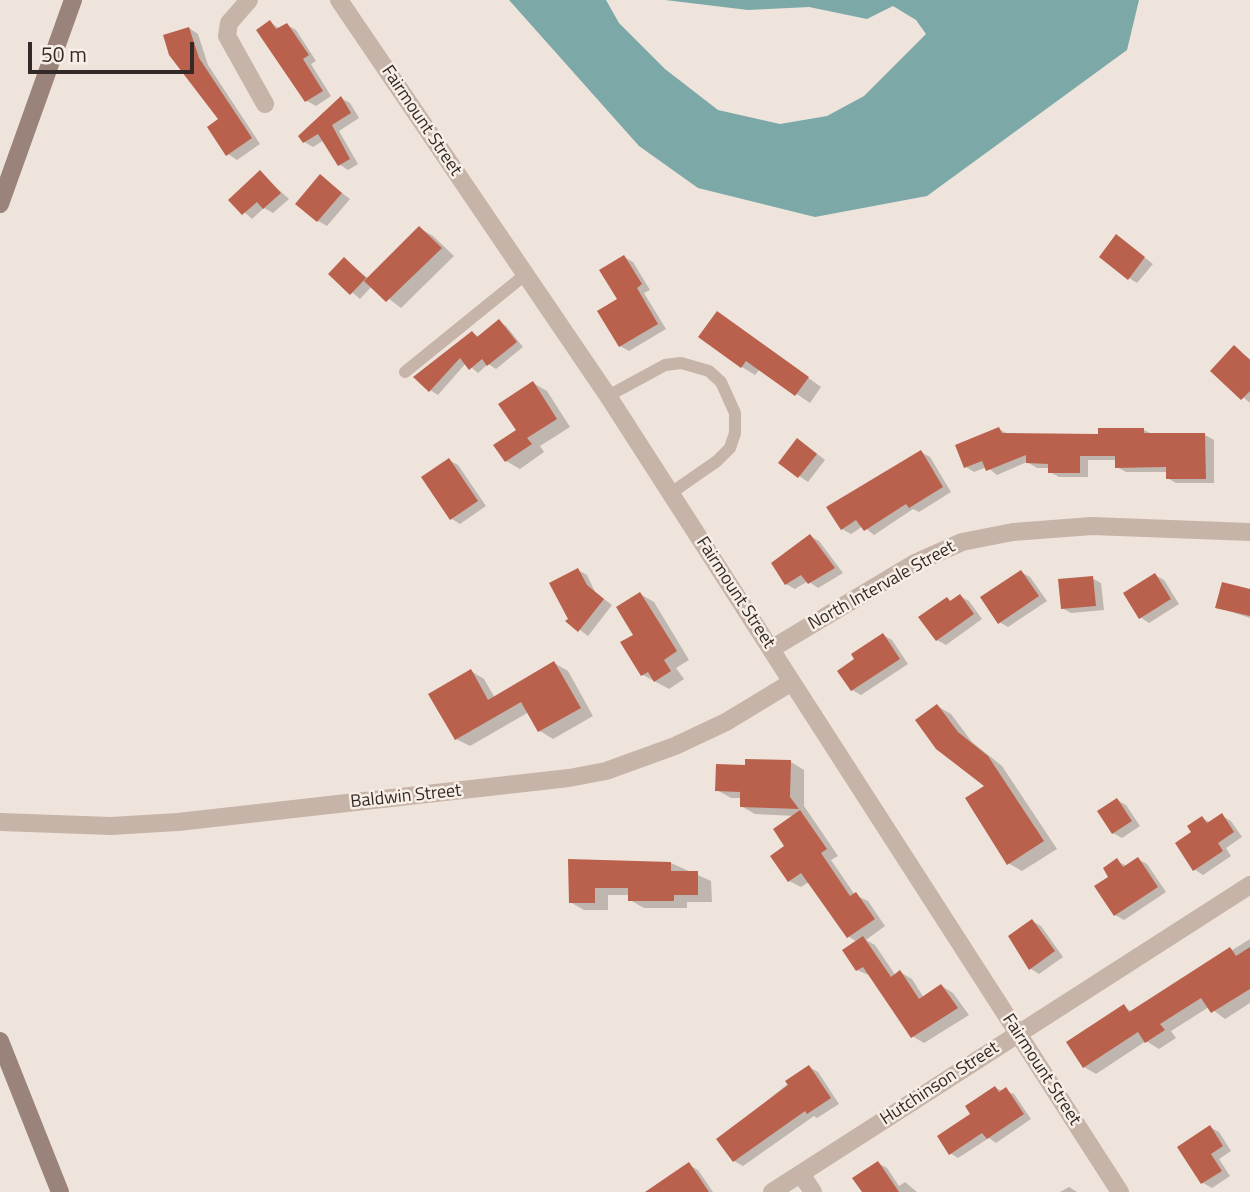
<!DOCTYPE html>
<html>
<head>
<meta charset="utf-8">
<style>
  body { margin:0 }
  #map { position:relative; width:1250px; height:1192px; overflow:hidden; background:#efe4db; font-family:"Titillium Web",sans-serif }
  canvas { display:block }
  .scale { position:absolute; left:28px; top:42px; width:166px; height:32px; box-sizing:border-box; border:4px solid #332a27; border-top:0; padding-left:9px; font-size:21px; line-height:24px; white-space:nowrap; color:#332a27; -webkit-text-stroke:5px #f7eee6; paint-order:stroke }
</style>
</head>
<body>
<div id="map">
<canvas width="1250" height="1192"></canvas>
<div class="scale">50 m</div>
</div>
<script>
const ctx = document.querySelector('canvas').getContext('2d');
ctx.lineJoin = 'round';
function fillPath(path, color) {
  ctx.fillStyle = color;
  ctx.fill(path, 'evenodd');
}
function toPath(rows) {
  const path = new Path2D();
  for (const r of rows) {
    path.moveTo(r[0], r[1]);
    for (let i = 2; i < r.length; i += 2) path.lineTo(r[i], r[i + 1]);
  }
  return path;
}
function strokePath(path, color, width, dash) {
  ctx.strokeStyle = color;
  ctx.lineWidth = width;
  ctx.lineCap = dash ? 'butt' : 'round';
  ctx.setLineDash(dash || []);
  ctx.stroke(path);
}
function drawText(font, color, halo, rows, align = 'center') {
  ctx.font = font + ' "Titillium Web",sans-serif';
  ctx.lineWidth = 5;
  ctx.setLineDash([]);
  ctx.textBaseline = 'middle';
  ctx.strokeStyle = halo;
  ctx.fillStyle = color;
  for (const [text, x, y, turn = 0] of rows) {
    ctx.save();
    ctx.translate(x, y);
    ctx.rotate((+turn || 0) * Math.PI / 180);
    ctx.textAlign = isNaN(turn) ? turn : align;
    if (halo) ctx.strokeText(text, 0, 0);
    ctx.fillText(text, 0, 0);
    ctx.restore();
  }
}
const water = toPath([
  [509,0,606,0,619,23,665,69,718,110,780,124,827,116,864,96,926,34,916,20,893,6,867,19,809,7,748,10,665,0,1139,0,1127,50,927,196,815,217,698,188,639,146]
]);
const shadow = toPath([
  [270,22,280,29,287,25,296,30,316,61,311,64,331,96,316,106,307,101,258,30],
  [189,28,198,34,208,65,260,144,237,160,228,154,221,120,171,54],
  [341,98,350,103,359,118,339,131,358,164,348,170,339,164,324,140,313,147,304,142],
  [260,173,289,199,273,213,264,208,252,219,231,200],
  [320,176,350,199,327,226,318,221],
  [419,228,433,236,454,256,401,308,372,286,360,299,330,274,344,259,369,279],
  [1125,242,1153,264,1137,283,1129,278],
  [624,257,633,262,650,290,644,293,666,329,629,351,620,346,619,299],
  [718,313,821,387,810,403,760,369,755,375,742,367],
  [499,322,506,326,523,347,496,369,488,364,478,373,466,363,438,395,430,390,472,333,480,337],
  [1234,347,1250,359,1250,403,1212,371],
  [533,383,547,391,570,427,540,446,544,452,520,469,506,461],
  [999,429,1008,434,1100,435,1144,430,1152,434,1205,435,1214,440,1214,483,1176,483,1167,478,1167,472,1126,472,1117,467,1117,460,1088,460,1088,477,1059,477,1050,472,1050,468,1037,468,1027,462,997,475,987,467,974,472,966,467],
  [806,445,825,460,808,482,780,463],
  [921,452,930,457,951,492,919,512,913,509,874,535,863,526,851,534,842,529],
  [449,460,458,465,486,506,460,524,452,519],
  [810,536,819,541,843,573,818,588,808,581,795,589,786,584],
  [578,570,587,575,595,592,612,605,588,636,568,621],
  [1021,572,1030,577,1047,601,1008,627,999,622],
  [1155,575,1164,580,1179,604,1149,623,1140,617],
  [1092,578,1101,583,1104,610,1071,613,1062,608],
  [1250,591,1250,618,1217,607],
  [640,594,654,602,689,660,676,668,684,679,669,689,643,675,635,635],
  [960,596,969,601,982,619,946,645,937,640,947,599,952,602],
  [883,635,892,640,908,664,861,695,852,690],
  [554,663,568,671,593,716,553,739,540,731,529,712,470,746,456,739,471,671,484,679,495,698],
  [937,706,951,714,972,742,1002,766,1057,849,1022,871,1008,863,987,786],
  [791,762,804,770,804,806,838,856,831,860,855,895,868,901,885,926,866,940,875,945,896,976,900,972,912,979,924,998,942,986,953,993,969,1015,924,1043,912,1036,871,976,857,970,857,942,848,936,809,882,801,887,789,881,787,846,795,816,755,814,741,806,741,798,731,798,717,790,747,767],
  [1117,800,1126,805,1140,826,1122,838,1113,833],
  [1222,816,1231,821,1242,837,1226,848,1231,856,1203,875,1194,869,1202,818,1211,823],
  [1138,859,1147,864,1166,892,1124,920,1115,915,1110,878,1117,861,1127,866],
  [570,861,671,863,711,881,712,902,687,902,687,908,644,908,630,900,630,895,608,895,608,910,584,910,570,902],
  [1032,921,1041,926,1063,957,1039,974,1031,969],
  [1250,939,1250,1003,1225,1019,1209,1007,1171,1031,1176,1038,1159,1049,1146,1041,1096,1074,1084,1067,1124,1007,1133,1012],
  [809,1067,818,1072,839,1104,817,1118,814,1116,743,1166,734,1161,719,1139],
  [995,1088,1014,1094,1031,1119,996,1143,989,1138,958,1158,950,1153,972,1114],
  [1210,1127,1219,1132,1231,1151,1219,1159,1230,1176,1212,1188,1203,1183],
  [878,1163,887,1168,899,1186,905,1182,917,1192,864,1192],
  [689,1165,698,1170,713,1192,648,1192],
  [1069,1187,1077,1192,1078,1192,1060,1192]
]);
const building = toPath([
  [270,20,276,29,287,23,309,55,303,59,323,91,305,102,256,30],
  [189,27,199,58,252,138,226,156,207,127,218,119,169,55,163,35],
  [341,96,351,113,332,125,350,159,338,166,318,134,303,143,298,136],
  [260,170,281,193,263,209,257,202,242,215,228,200],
  [320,174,342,193,317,222,295,204],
  [419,226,442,248,386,302,364,281],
  [1116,234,1145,257,1128,280,1099,257],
  [624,255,642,284,637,288,658,324,619,347,597,311,617,299,599,270],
  [344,257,366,278,350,295,328,274],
  [717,311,809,377,795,396,746,361,741,368,698,337],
  [499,319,517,342,487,366,482,359,469,370,460,358,429,392,413,377,472,331,477,337],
  [1234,345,1250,360,1250,391,1241,400,1210,371],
  [533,381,557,419,527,438,532,444,505,462,493,445,516,430,498,404],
  [999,427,1002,433,1098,434,1098,428,1144,428,1144,433,1205,433,1206,479,1166,479,1166,467,1115,468,1115,456,1080,456,1080,473,1048,473,1048,464,1026,463,1026,455,986,471,982,461,964,468,955,445],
  [797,438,817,454,798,478,778,463],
  [921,450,943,487,909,508,906,504,864,531,856,520,841,530,826,507],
  [449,458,478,501,450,520,421,477],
  [810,534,835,568,808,584,801,575,785,585,771,563],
  [578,568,587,585,604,599,578,632,565,621,568,619,549,583],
  [1021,570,1039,596,998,624,980,597],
  [1155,573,1171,599,1139,619,1123,593],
  [1093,576,1096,606,1061,609,1058,579],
  [1222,582,1250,589,1250,616,1215,608],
  [640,592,677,651,664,660,671,671,654,682,648,672,641,676,620,642,633,635,616,607],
  [960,594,974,614,936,641,918,617,947,597,950,601],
  [883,633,900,659,851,691,837,671,854,659,851,654],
  [554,661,581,708,538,732,521,702,455,740,428,694,471,669,488,700],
  [937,704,958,732,988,756,1044,841,1007,865,965,798,984,786,936,749,915,720],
  [745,759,791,760,790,797,799,809,740,807,740,792,715,791,716,764,745,765],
  [1117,798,1132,821,1112,834,1097,811],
  [800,810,827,849,821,853,850,896,856,892,875,919,847,938,801,873,788,882,770,856,784,846,773,829],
  [1222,813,1234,832,1218,843,1223,851,1193,871,1175,843,1191,832,1187,826,1202,816,1207,823],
  [1138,857,1158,887,1114,916,1094,886,1108,877,1103,868,1117,858,1123,867],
  [568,859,671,862,671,871,698,871,698,895,674,895,674,901,628,901,628,888,595,888,595,903,569,903],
  [1032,919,1055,951,1029,970,1008,936],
  [863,936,891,977,900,970,919,999,941,984,958,1008,911,1038,863,967,856,971,842,950],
  [1230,947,1236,956,1250,947,1250,989,1211,1013,1201,998,1160,1024,1165,1030,1145,1043,1138,1032,1083,1068,1066,1042,1124,1004,1129,1012],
  [809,1065,831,1098,807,1114,805,1111,733,1162,716,1139,788,1085,785,1081],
  [995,1086,999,1092,1006,1087,1024,1114,987,1139,982,1133,949,1155,937,1136,970,1114,965,1106],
  [1210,1125,1223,1146,1211,1154,1222,1171,1201,1184,1177,1147],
  [878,1161,899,1192,862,1192,852,1178],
  [689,1162,709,1192,645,1192]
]);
const lane = toPath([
  [405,372,526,274],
  [608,396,665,365,681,363,709,371,721,382,735,413,735,433,730,448,717,461,671,493]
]);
const street = toPath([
  [249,0,229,23,227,36,265,104],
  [339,0,608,396,1120,1192],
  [771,649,915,563,962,542,1013,532,1092,526,1250,532],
  [0,822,111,826,178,822,569,778,606,771,675,746,726,722,792,682],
  [801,1174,813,1192],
  [772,1192,1250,885]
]);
const secondary = toPath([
  [0,204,73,0],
  [0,1041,60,1192]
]);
const streetNames = [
  ["Fairmount Street",421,121,56],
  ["North Intervale Street",882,586,-29],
  ["Fairmount Street",735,593,57],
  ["Baldwin Street",406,797,-6],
  ["Fairmount Street",1041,1070,57],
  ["Hutchinson Street",940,1084,-33]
];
fillPath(water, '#7ca9a8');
fillPath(shadow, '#0003');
fillPath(building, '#ba614d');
strokePath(lane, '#c6b4a8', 12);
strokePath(street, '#c6b4a8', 18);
strokePath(secondary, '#99837a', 18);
drawText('18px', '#332a27', '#f7eee6', streetNames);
</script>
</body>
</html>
